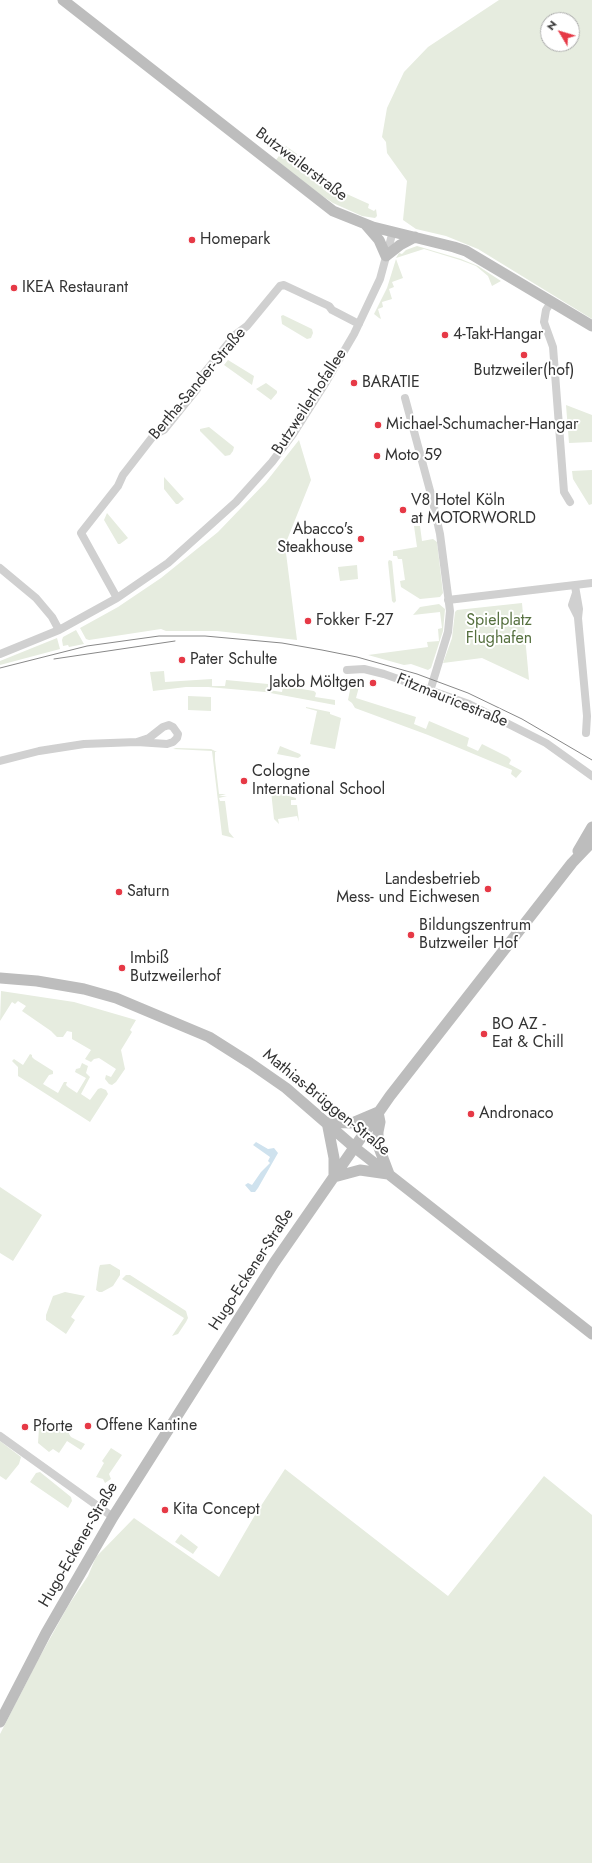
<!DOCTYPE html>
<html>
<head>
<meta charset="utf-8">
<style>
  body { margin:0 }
  #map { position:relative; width:592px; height:1863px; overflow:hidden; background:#fff; font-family:Jost,sans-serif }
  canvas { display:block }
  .north { position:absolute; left:540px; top:12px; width:40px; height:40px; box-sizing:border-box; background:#fff; border:1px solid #adadad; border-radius:50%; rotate:308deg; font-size:11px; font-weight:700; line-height:16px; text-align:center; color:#333 }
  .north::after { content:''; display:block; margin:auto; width:14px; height:18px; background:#e63946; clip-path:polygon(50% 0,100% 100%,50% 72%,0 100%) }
</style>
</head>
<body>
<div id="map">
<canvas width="592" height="1863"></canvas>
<div class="north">N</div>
</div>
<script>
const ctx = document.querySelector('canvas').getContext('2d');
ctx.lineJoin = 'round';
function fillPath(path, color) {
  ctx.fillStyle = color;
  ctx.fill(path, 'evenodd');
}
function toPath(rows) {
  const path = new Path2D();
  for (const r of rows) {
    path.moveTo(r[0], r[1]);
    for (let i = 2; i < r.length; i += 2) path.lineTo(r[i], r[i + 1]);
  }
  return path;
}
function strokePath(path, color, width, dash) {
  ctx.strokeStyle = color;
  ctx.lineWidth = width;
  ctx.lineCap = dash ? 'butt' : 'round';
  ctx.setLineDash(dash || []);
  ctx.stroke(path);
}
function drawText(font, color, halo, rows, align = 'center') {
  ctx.font = font + ' Jost,sans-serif';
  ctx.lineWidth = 4;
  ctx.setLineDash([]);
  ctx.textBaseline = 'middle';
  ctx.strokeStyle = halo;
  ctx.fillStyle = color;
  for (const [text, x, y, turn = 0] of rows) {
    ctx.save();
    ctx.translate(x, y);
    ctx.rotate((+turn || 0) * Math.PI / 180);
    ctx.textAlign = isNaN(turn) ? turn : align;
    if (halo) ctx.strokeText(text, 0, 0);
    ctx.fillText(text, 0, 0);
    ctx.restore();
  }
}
const green = toPath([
  [499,0,592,0,592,319,478,249,446,236,416,229,403,220,407,181,387,153,386,142,382,137,387,108,404,72,428,47],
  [548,20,572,20,572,44,548,44],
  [286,146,297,154,295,161,318,181,369,204,368,208,374,211,376,209,377,216,375,218,362,216,333,203,321,195,276,160],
  [417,246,461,259,478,266,501,281,492,286,488,276,476,266,460,260,424,249,396,258,399,253,402,254,406,250],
  [396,259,403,278,392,282,394,287,389,289,392,299,382,302,383,307,378,309,381,319,379,318,374,314,387,288],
  [283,315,312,329,313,333,311,338,307,339,282,324,281,316],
  [228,360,254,376,252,385,224,365],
  [266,383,277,391,277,393,271,400,256,389],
  [566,405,592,415,592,442,569,443],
  [209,427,234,447,233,451,230,455,225,456,200,431,200,429],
  [299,440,311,480,285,545,297,640,217,631,166,631,161,629,89,640,86,639,80,628,118,607,161,578,218,532,266,482],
  [592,470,592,504,589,505,573,479,572,471],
  [164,477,184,499,178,504,176,504,164,489],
  [107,513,128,538,120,544,118,544,104,520],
  [414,526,420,526,422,541,433,539,437,542,443,593,440,597,420,599,401,587,400,581,405,580,402,559,398,559,397,556,393,556,393,551,417,547],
  [389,560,392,561,396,601,394,603,392,601,388,562],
  [357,565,358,579,340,581,338,567],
  [522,603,529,680,482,658,443,663,452,638,455,612,457,610],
  [439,604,445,609,443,631,431,668,428,670,411,664,404,665,368,655,428,647,427,642,439,641,438,629,442,628,440,612,413,615,420,607],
  [76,630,84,644,69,647,68,645,63,646,62,640,63,637],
  [57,638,60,649,0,665,0,661],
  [164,671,165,682,212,679,212,686,225,686,226,680,268,684,268,690,282,692,283,686,314,691,316,693,315,697,335,700,335,705,265,692,208,687,186,687,153,691,150,672],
  [351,685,359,687,356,698,416,717,414,724,426,729,429,721,469,738,467,746,478,751,482,744,508,757,511,760,509,764,522,771,516,778,511,774,512,770,428,735,355,708,352,703,348,700],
  [188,696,211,697,211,711,188,710],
  [306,707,330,712,330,714,341,718,335,749,310,744,317,711,306,708],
  [280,746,300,754,301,756,298,758,277,754],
  [176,748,211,749,217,752,215,752,215,760,219,794,226,794,219,796,227,796,219,798,220,801,225,801,229,832,234,838,222,835,212,751,173,749],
  [271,791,296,798,296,800,291,800,291,805,297,805,299,822,297,816,278,819,279,824,274,819],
  [1,991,74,1002,136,1020,130,1030,132,1032,121,1050,125,1069,116,1082,112,1085,109,1084,105,1079,106,1075,111,1077,116,1069,99,1058,94,1059,91,1062,85,1059,91,1050,72,1039,72,1032,67,1031,63,1037,57,1037,51,1031,22,1011,26,1006,18,1001,15,1004,12,1002,0,1021],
  [30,1054,32,1055,32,1057,34,1059,53,1071,53,1074,49,1075,43,1084,58,1093,64,1082,67,1082,66,1085,68,1087,77,1093,86,1078,75,1072,76,1069,80,1068,82,1063,88,1066,86,1073,90,1077,81,1094,90,1100,98,1089,101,1088,106,1090,108,1094,90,1122,18,1076,18,1067,12,1061,14,1059,23,1065],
  [0,1187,42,1215,13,1261,0,1253],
  [110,1264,120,1270,120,1275,113,1286,102,1292,99,1292,96,1290,99,1268,100,1265],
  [126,1275,130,1275,186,1311,188,1318,186,1322,178,1334,172,1336,184,1318,122,1279],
  [65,1292,85,1296,71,1317,75,1320,66,1334,46,1320,46,1315,53,1296],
  [39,1428,69,1430,69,1434,71,1437,85,1444,81,1450,67,1441,59,1453,53,1449,49,1452,38,1443],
  [0,1441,21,1457,19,1464,6,1480,0,1476],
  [111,1448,122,1455,109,1474,111,1479,105,1483,103,1479,96,1477,104,1463,102,1461],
  [285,1469,448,1596,544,1476,592,1515,592,1863,0,1863,0,1734,38,1660,68,1606,88,1576,96,1557,134,1518,219,1577,255,1515],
  [40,1472,71,1497,72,1501,68,1508,30,1482,36,1473],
  [181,1534,198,1547,193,1554,175,1542]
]);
const water = toPath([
  [256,1142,268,1149,274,1148,278,1153,258,1188,255,1192,251,1192,245,1185,248,1183,252,1185,261,1172,270,1163,268,1161,270,1157,253,1145]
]);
const street = toPath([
  [551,302,546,310,544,322,553,347,564,492,570,502],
  [405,398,432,498,440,534,450,611,448,632,430,691],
  [0,568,36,598,52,617,59,630],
  [575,586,579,609,578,618,587,716,586,733],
  [576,593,572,605,578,617],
  [117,598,81,533,118,486,123,475,154,435,164,430,197,389,201,377,235,335,247,326,280,286,284,285,329,306,332,310,359,324],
  [448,600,592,583],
  [0,654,59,630,117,598,168,563,236,502,272,462,293,434,326,382,354,334,380,279,393,231],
  [347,670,364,669,384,674,469,704,546,743,592,776],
  [0,761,39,751,84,744,137,742,167,744,173,742,177,738,178,734,173,727,169,725,163,727,149,738,137,742],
  [0,1436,113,1517]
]);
const secondary = toPath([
  [63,0,333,211,373,227,454,247,466,251,592,326],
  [366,225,379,240,386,256,400,245,415,237],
  [578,851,592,827],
  [0,978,37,981,84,989,116,998,209,1037,250,1063,286,1088,354,1147,592,1334],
  [378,1112,380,1122,378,1132,378,1145,389,1174],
  [327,1122,334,1158,334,1177],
  [327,1122,352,1123,378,1112],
  [334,1177,360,1170,388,1174],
  [0,1722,46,1633,113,1517,274,1263,390,1096,572,863,592,842]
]);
const tram = toPath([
  [54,659,175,641],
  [0,668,87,646,159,636,205,636,282,643,322,650,357,657,417,674,468,693,522,719,592,760]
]);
const markers = [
  [192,240,4,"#e63946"],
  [14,288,4,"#e63946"],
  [445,335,4,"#e63946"],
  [524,355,4,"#e63946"],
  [354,383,4,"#e63946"],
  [378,425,4,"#e63946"],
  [377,456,4,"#e63946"],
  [403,510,4,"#e63946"],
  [361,539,4,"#e63946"],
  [308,621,4,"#e63946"],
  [182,660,4,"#e63946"],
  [373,683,4,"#e63946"],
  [244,781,4,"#e63946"],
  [488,889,4,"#e63946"],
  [119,892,4,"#e63946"],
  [411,935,4,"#e63946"],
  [122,968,4,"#e63946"],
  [484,1034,4,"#e63946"],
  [471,1114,4,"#e63946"],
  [88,1426,4,"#e63946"],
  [25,1427,4,"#e63946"],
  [165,1510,4,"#e63946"]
];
const streetNames = [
  ["Butzweilerstraße",301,165,37],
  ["Bertha-Sander-Straße",198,384,-50],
  ["Butzweilerhofallee",310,402,-57],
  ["Fitzmauricestraße",452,701,22],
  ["Mathias-Brüggen-Straße",326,1103,39],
  ["Hugo-Eckener-Straße",252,1270,-57],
  ["Hugo-Eckener-Straße",79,1545,-60]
];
const poiNames = [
  ["Homepark",200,240],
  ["IKEA Restaurant",22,288],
  ["4-Takt-Hangar",453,335],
  ["Butzweiler(hof)",524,371,"center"],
  ["BARATIE",362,383],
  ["Michael-Schumacher-Hangar",386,425],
  ["Moto 59",385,456],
  ["V8 Hotel Köln",411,501],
  ["at MOTORWORLD",411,519],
  ["Abacco's",353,530,"right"],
  ["Steakhouse",353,548,"right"],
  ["Fokker F-27",316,621],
  ["Pater Schulte",190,660],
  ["Jakob Möltgen",365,683,"right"],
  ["Cologne",252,772],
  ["International School",252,790],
  ["Landesbetrieb",480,880,"right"],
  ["Mess- und Eichwesen",480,898,"right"],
  ["Saturn",127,892],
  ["Bildungszentrum",419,926],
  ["Butzweiler Hof",419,944],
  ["Imbiß",130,959],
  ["Butzweilerhof",130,977],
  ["BO AZ -",492,1025],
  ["Eat & Chill",492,1043],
  ["Andronaco",479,1114],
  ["Offene Kantine",96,1426],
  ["Pforte",33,1427],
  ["Kita Concept",173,1510]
];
const parkNames = [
  ["Spielplatz",499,621],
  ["Flughafen",499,639]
];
fillPath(green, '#e6ecdf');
fillPath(water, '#cfe2ee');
strokePath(street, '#d0d0d0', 8);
strokePath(secondary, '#bdbdbd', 11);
strokePath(tram, '#888', 1);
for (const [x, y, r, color] of markers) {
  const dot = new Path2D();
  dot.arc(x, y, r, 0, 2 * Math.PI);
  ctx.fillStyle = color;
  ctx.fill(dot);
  strokePath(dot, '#fff', 1.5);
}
drawText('16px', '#333', '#fff', streetNames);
drawText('16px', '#333', '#fff', poiNames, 'left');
drawText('16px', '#56703f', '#fff', parkNames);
</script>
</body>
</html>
